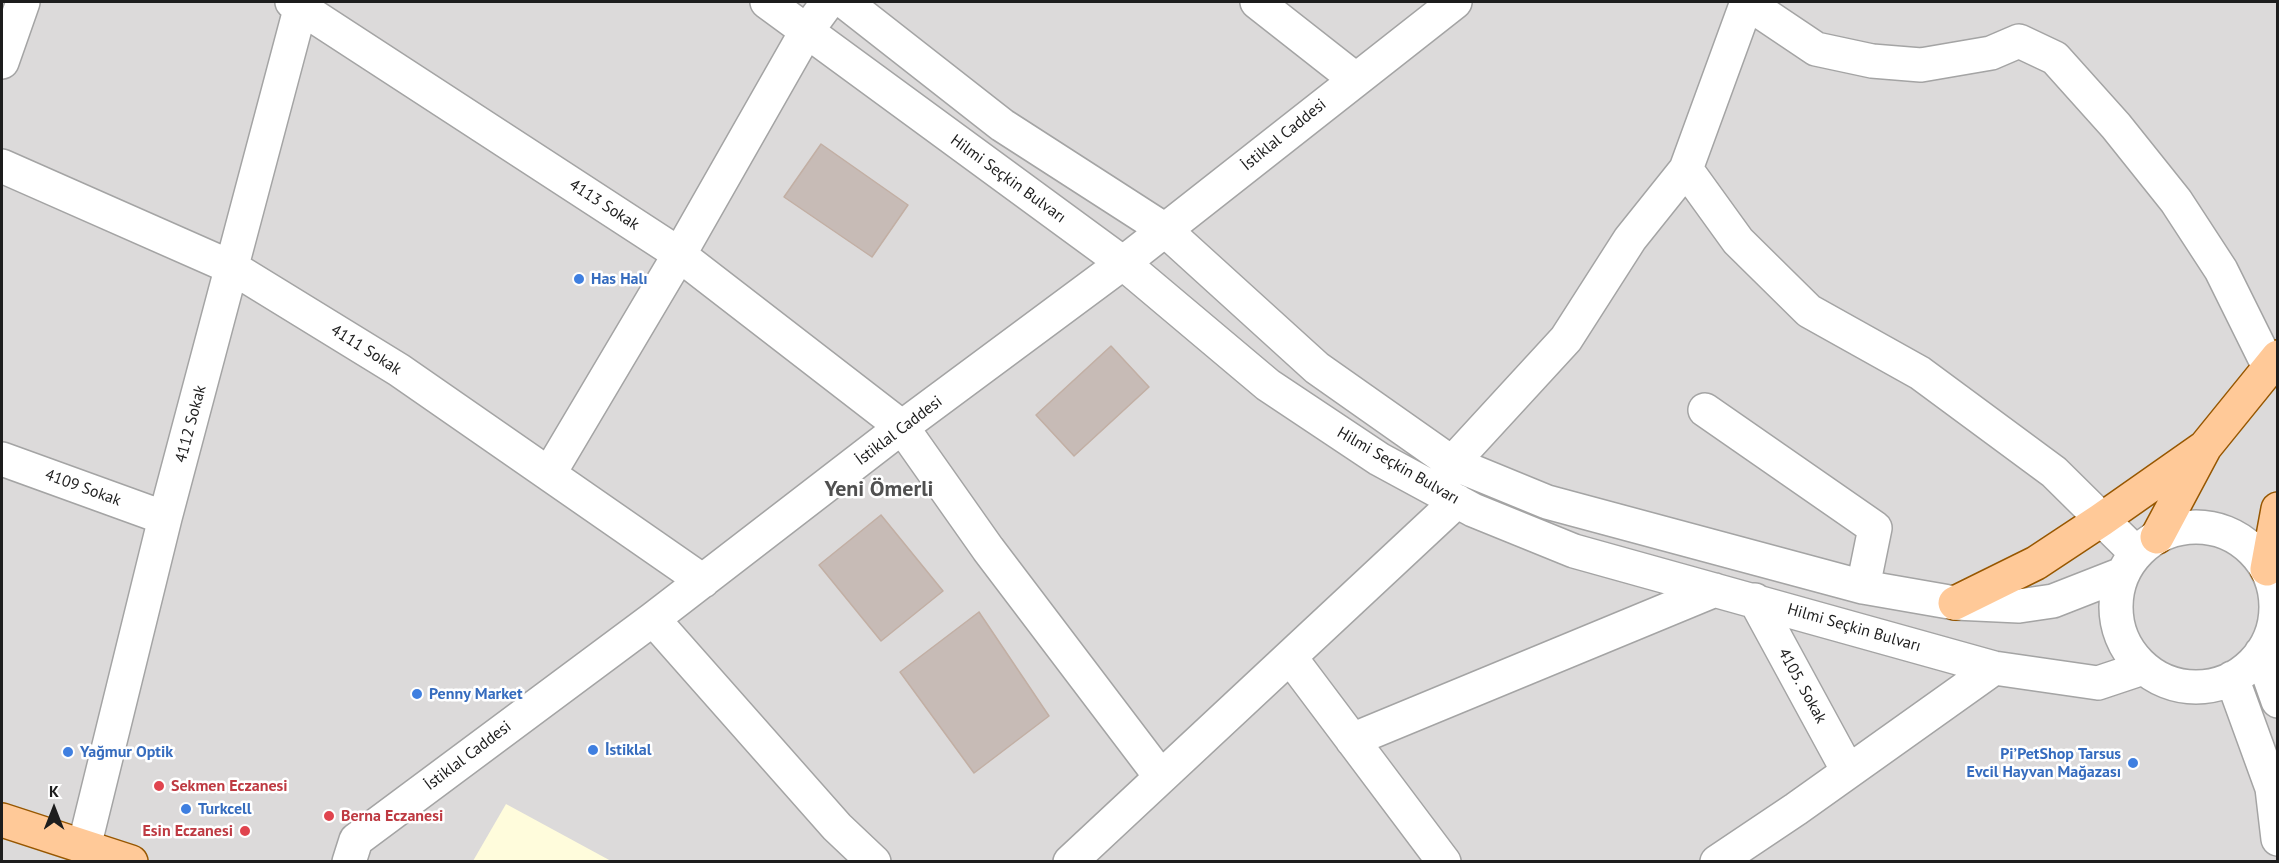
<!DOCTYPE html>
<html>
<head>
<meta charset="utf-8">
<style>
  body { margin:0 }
  #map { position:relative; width:2279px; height:863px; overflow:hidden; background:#efeae3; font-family:"PT Sans",sans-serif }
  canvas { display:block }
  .frame { position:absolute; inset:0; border:3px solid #1d1d1d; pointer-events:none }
  .north { position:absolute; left:24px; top:779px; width:60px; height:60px; -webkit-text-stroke:4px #fff; paint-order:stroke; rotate:0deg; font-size:16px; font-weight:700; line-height:24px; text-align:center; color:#1d1d1d }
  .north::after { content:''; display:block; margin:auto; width:21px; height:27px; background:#1d1d1d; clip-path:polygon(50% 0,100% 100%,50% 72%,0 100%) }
</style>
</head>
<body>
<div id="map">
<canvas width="2279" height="863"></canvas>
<div class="frame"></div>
<div class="north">K</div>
</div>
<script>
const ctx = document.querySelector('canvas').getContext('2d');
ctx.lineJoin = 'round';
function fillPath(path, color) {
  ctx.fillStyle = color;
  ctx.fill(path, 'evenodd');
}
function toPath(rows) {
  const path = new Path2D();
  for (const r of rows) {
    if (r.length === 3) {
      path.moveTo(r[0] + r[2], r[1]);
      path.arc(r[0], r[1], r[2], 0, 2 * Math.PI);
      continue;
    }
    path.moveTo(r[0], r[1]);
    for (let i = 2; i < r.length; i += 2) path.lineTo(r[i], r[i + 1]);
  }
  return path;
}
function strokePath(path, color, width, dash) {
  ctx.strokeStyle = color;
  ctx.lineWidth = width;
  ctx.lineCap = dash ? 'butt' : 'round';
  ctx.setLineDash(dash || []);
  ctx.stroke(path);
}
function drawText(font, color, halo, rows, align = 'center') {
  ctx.font = font + ' "PT Sans",sans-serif';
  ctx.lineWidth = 5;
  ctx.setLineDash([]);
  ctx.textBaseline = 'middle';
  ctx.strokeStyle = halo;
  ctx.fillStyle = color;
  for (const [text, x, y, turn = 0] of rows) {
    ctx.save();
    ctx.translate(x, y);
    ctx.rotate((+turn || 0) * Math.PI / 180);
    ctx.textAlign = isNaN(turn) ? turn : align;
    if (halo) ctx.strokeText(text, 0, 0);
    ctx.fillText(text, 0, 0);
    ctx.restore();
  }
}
const residential = toPath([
  [2,2,2277,2,2277,861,2,861]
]);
const education = toPath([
  [506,804,611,861,473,861]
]);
const building = toPath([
  [821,144,908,205,872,257,784,197,821,144],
  [1111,346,1149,387,1074,456,1036,415,1111,346],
  [881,515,943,591,881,641,819,565,881,515],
  [979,612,1049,716,974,773,900,672,979,612]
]);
const minor = toPath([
  [292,2,673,250,902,427,988,549,1161,777],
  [767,2,1123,263,1268,385,1379,459,1473,510,1574,551,1994,668,2098,683,2143,668],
  [845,2,1002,125,1165,230,1317,368,1452,463,1547,502,1863,587,1955,603,2019,606,2053,601,2122,574],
  [1257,2,1355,79],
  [1746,2,1816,49,1872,61,1921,65,1991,53,2019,41,2055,58,2116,126,2176,201,2221,270,2269,367],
  [2,62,23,2],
  [2,166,233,268,399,370,703,581],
  [1686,169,1738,241,1809,311,1920,373,2054,472,2136,553],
  [1705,410,1875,528,1863,587],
  [2,459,165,518],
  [1452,463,1566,339,1630,239,1686,169,1747,2],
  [549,474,679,255,806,32,828,2],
  [2196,607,80],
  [1755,600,1848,771],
  [653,619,837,827,874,862],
  [2261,653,2278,701],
  [1290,657,1444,862],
  [2232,678,2272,788,2278,839],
  [1352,740,1715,590],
  [84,847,165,518,302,2],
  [349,862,356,840,653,619,902,427,1123,263,1455,2],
  [1070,862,1457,501],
  [1717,862,1796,809,1994,668]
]);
const major = toPath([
  [2157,537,2205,447,2278,357],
  [2267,569,2278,509],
  [1955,603,2036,563,2101,520,2205,447],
  [2,820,131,862]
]);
const markers = [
  [579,279,6,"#3f7fe0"],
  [417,694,6,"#3f7fe0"],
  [593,750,6,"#3f7fe0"],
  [68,752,6,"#3f7fe0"],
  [2133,763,6,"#3f7fe0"],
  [159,786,6,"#e0444e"],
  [186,809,6,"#3f7fe0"],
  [329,816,6,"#e0444e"],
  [245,831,6,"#e0444e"]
];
const streetNames = [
  ["İstiklal Caddesi",1284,135,-39],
  ["Hilmi Seçkin Bulvarı",1008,179,36],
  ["4113 Sokak",604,205,33],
  ["4111 Sokak",366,350,32],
  ["4112 Sokak",191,424,-75],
  ["İstiklal Caddesi",899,431,-37],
  ["Hilmi Seçkin Bulvarı",1398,466,30],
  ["4109 Sokak",83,488,20],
  ["Hilmi Seçkin Bulvarı",1854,628,16],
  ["4105. Sokak",1802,686,61],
  ["İstiklal Caddesi",468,756,-37]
];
const shopNames = [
  ["Has Halı",591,279],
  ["Penny Market",429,694],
  ["İstiklal",605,750],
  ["Yağmur Optik",80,752],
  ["Pi’PetShop Tarsus",2121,754,"right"],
  ["Evcil Hayvan Mağazası",2121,772,"right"],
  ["Turkcell",198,809]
];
const healthNames = [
  ["Sekmen Eczanesi",171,786],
  ["Berna Eczanesi",341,816],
  ["Esin Eczanesi",233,831,"right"]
];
const districtNames = [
  ["Yeni Ömerli",879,490]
];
fillPath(residential, '#dcdada');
fillPath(education, '#fffcdc');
fillPath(building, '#c7bbb6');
strokePath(building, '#c2afa4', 1.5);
strokePath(minor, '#a4a4a4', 36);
strokePath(major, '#975700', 36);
strokePath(minor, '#fff', 33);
strokePath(major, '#ffc998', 33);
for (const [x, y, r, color] of markers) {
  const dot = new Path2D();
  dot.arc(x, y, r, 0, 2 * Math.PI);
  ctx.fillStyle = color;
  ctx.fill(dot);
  strokePath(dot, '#fff', 2);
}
drawText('16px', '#1d1d1d', '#fff', streetNames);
drawText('bold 16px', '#366cbe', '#fff', shopNames, 'left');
drawText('bold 16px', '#be3a42', '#fff', healthNames, 'left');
drawText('bold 22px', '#505050', '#fff', districtNames);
</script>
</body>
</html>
